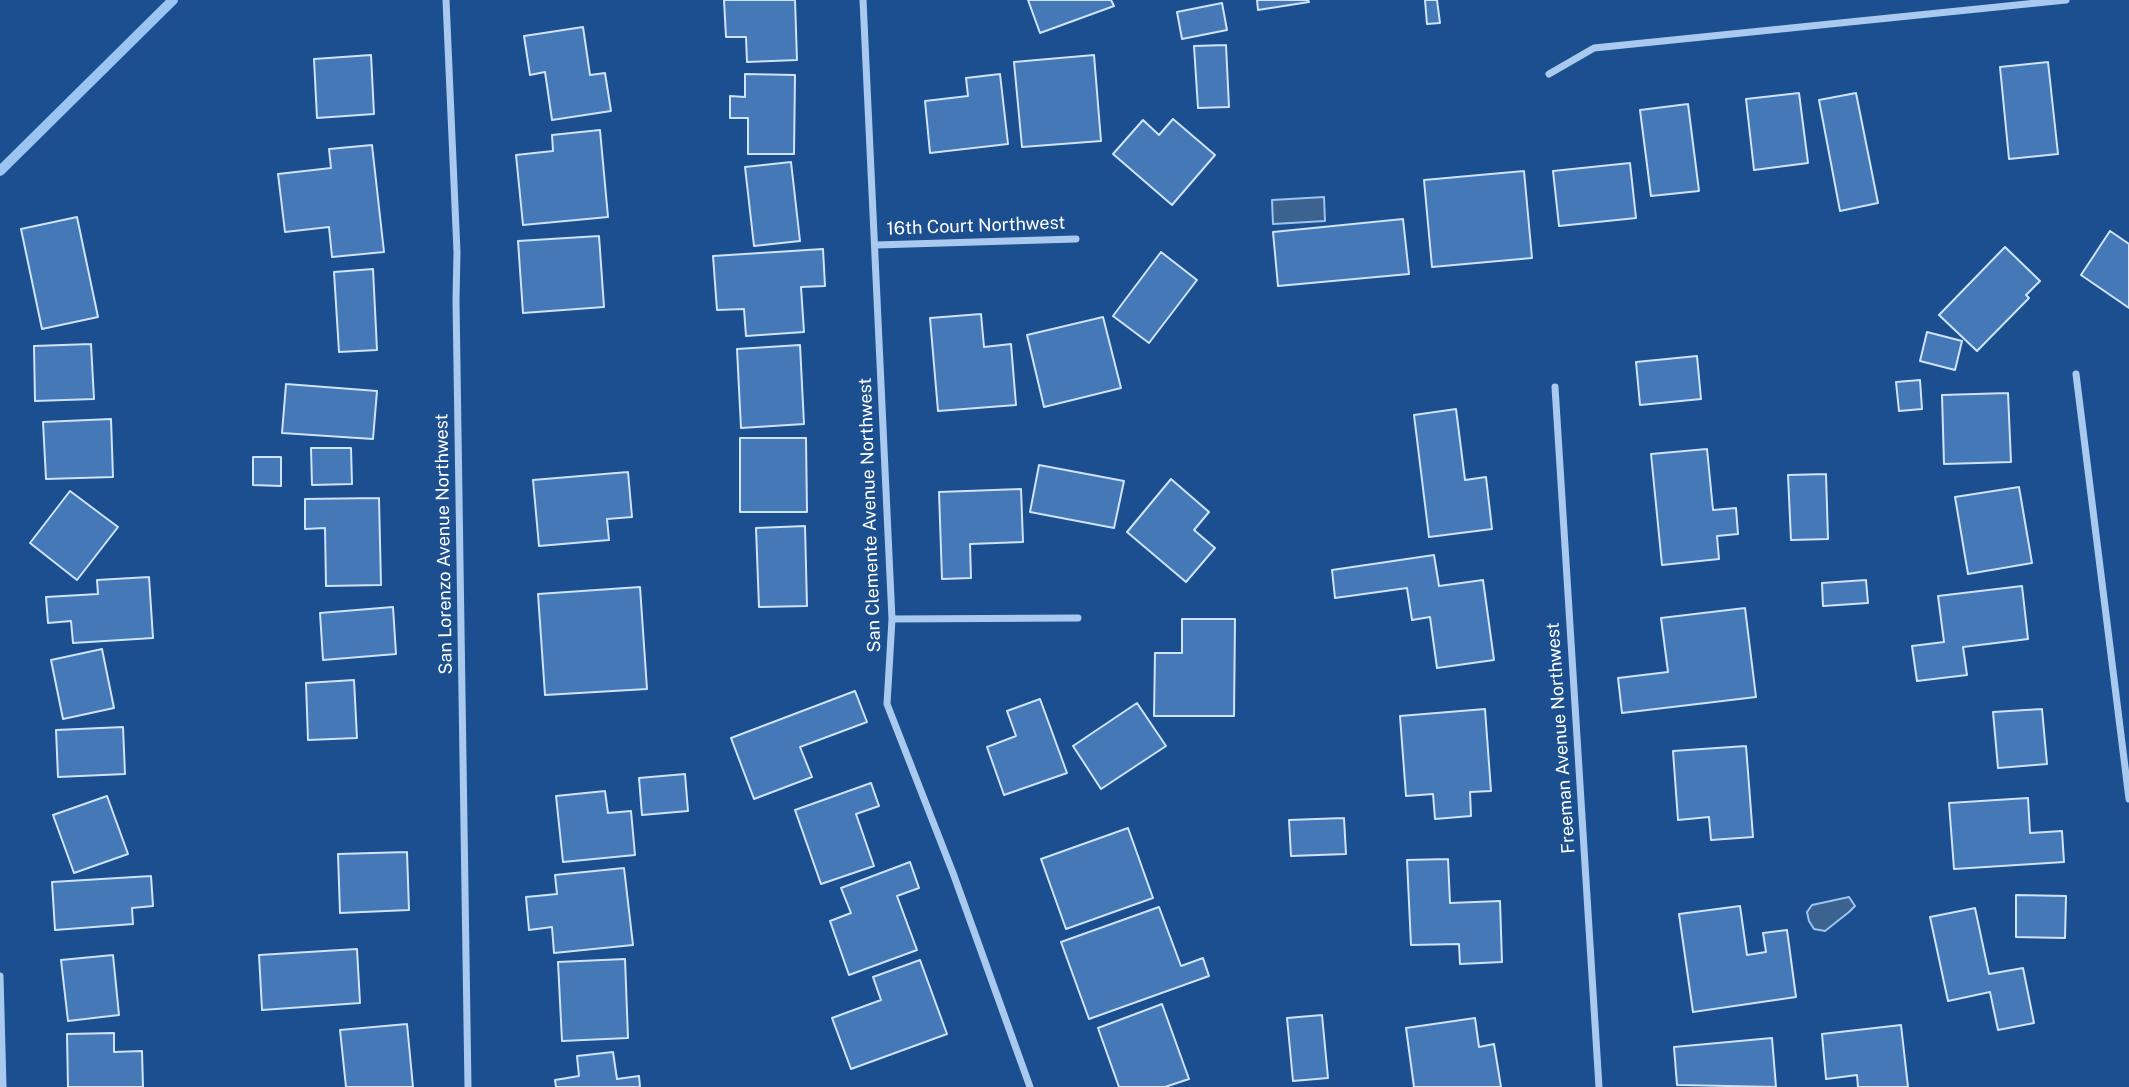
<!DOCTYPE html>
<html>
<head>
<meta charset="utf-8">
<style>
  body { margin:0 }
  canvas { display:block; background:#1b4f8f }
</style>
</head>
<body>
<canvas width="2129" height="1087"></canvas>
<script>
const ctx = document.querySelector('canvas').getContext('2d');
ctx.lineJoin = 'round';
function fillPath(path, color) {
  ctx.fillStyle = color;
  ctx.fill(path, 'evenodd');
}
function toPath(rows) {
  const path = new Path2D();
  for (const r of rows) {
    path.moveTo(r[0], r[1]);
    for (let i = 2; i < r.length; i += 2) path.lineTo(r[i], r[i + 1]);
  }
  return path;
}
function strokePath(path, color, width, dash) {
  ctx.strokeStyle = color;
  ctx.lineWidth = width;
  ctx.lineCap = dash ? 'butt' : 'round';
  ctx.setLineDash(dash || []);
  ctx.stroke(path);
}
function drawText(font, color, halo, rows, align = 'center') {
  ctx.font = font + ' "Public Sans",sans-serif';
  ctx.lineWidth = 7;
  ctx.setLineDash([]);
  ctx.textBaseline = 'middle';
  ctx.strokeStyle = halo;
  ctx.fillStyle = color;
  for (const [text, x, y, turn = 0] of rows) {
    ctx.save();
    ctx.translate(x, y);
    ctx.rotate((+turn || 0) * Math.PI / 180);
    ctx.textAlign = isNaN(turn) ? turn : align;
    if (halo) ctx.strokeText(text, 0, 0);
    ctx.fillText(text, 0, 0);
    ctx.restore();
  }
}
const water = toPath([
  [1324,197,1325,221,1273,224,1272,200,1324,197],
  [1849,897,1855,906,1849,912,1825,931,1814,929,1809,921,1807,912,1812,905,1849,897]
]);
const stream = toPath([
  [0,171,173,0]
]);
const building = toPath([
  [724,0,795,0,797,60,747,62,746,37,726,37,724,0],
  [1028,0,1111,0,1114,6,1040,33,1028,0],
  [1257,0,1308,0,1309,2,1258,10,1257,0],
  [1425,0,1437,0,1440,23,1427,24,1425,0],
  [1222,3,1227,30,1182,39,1177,12,1222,3],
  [583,27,590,75,605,73,611,111,552,120,545,72,530,75,524,36,583,27],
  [1226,45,1229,107,1198,108,1194,46,1226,45],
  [371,55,374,114,317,118,314,59,371,55],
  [1094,55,1101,141,1022,147,1014,62,1094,55],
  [2048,62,2058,154,2009,159,2000,67,2048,62],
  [745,74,795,75,794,154,748,154,748,118,730,118,730,96,745,97,745,74],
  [1000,74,1008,144,930,153,925,101,968,96,966,78,1000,74],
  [1799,93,1808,163,1754,170,1746,99,1799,93],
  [1856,93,1878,203,1840,211,1819,100,1856,93],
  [1688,104,1699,191,1651,196,1640,110,1688,104],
  [1173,119,1215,155,1172,205,1113,154,1143,120,1159,135,1173,119],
  [600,130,608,217,523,225,516,155,553,151,552,135,600,130],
  [372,145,384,252,332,257,329,227,285,232,278,174,331,168,329,149,372,145],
  [791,162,800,241,754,246,745,167,791,162],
  [1630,163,1636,218,1559,226,1553,171,1630,163],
  [1524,171,1532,258,1432,267,1424,180,1524,171],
  [77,217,98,317,42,329,21,229,77,217],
  [1403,219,1409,274,1278,286,1273,232,1403,219],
  [2110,231,2129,244,2129,308,2081,275,2110,231],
  [599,236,604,307,523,313,518,241,599,236],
  [2005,247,2040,281,2026,295,2029,298,1977,351,1939,315,2005,247],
  [823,249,825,286,801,287,804,332,746,336,744,309,717,310,713,256,823,249],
  [1161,252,1197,280,1149,343,1113,316,1161,252],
  [373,269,377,350,339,352,334,272,373,269],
  [981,314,984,347,1011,344,1016,405,938,411,930,318,981,314],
  [1103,317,1121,388,1044,407,1027,335,1103,317],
  [1927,332,1962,341,1955,370,1920,361,1927,332],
  [91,344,94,399,35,401,34,346,91,344],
  [800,345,804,424,741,428,737,349,800,345],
  [1697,356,1701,399,1640,405,1636,362,1697,356],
  [1920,380,1922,409,1899,411,1896,382,1920,380],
  [286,384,377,391,373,439,282,433,286,384],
  [2008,393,2011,462,1944,464,1942,395,2008,393],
  [1456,409,1465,480,1486,477,1492,529,1429,537,1414,415,1456,409],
  [111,419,113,477,46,479,43,422,111,419],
  [740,438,806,438,807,512,740,512,740,438],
  [311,448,351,448,352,484,312,485,311,448],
  [1707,449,1713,510,1736,508,1738,534,1717,536,1719,559,1662,565,1651,454,1707,449],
  [253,457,281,457,281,486,253,485,253,457],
  [1039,465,1124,481,1114,528,1030,512,1039,465],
  [628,472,632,517,607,519,609,540,539,546,533,480,628,472],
  [1826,474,1828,539,1791,540,1788,475,1826,474],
  [1171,479,1209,512,1194,530,1215,548,1186,582,1127,532,1171,479],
  [2019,487,2032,563,1968,574,1955,497,2019,487],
  [1021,489,1023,542,970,544,971,578,942,579,939,492,1021,489],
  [70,491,118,527,77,580,30,543,70,491],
  [379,498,381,585,326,586,325,528,305,529,305,499,379,498],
  [805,526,807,606,759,607,756,528,805,526],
  [1434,555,1439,586,1483,580,1494,660,1437,668,1430,617,1412,620,1407,588,1335,598,1332,570,1434,555],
  [149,577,153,638,73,643,71,621,48,623,46,597,98,594,97,580,149,577],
  [1866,580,1868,603,1823,606,1822,583,1866,580],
  [2022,586,2028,639,1963,647,1967,675,1917,681,1912,646,1944,642,1938,596,2022,586],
  [640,587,647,689,545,695,538,594,640,587],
  [393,607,396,654,323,660,320,613,393,607],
  [1745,608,1756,697,1622,713,1618,678,1668,672,1661,618,1745,608],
  [1182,619,1235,619,1234,716,1154,716,1155,653,1182,653,1182,619],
  [102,649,114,708,63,719,51,660,102,649],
  [354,680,357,738,308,740,306,683,354,680],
  [855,691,867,722,800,747,812,777,754,799,731,738,855,691],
  [1040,699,1067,773,1004,795,987,747,1016,736,1007,711,1040,699],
  [1137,703,1166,746,1101,789,1073,746,1137,703],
  [1485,709,1491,791,1470,792,1471,816,1435,819,1433,794,1406,796,1400,716,1485,709],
  [2042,709,2047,764,1998,768,1993,712,2042,709],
  [123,727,125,774,58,777,56,730,123,727],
  [1746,746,1753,837,1711,840,1709,817,1678,820,1673,751,1746,746],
  [685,774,688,811,642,815,639,778,685,774],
  [871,783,879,806,856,814,874,866,821,884,795,810,871,783],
  [605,791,608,813,631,811,635,855,563,862,556,796,605,791],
  [107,796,128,854,74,873,53,815,107,796],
  [2028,798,2030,833,2062,831,2064,862,1954,869,1949,803,2028,798],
  [1344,818,1346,854,1291,856,1289,820,1344,818],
  [1128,828,1153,898,1066,929,1041,859,1128,828],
  [407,852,409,910,340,913,338,854,407,852],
  [1448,859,1450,903,1500,901,1502,962,1460,964,1459,944,1411,945,1407,860,1448,859],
  [910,862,919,888,897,896,917,950,849,975,830,921,851,913,841,888,910,862],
  [624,868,633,945,554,953,552,927,529,930,526,897,557,894,555,875,624,868],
  [151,876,153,906,132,908,133,924,55,930,52,882,151,876],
  [2016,895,2066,896,2065,938,2016,937,2016,895],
  [1740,906,1747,955,1766,952,1763,933,1787,930,1796,997,1693,1012,1679,914,1740,906],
  [1159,907,1181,966,1203,958,1209,976,1089,1019,1061,942,1159,907],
  [1975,908,1989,974,2023,968,2034,1023,1998,1030,1990,992,1948,1001,1930,917,1975,908],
  [357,949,360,1003,262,1010,259,955,357,949],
  [113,955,119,1015,68,1021,61,960,113,955],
  [625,959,628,1038,562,1041,558,962,625,959],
  [920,960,947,1034,851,1069,832,1018,881,1000,873,977,920,960],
  [1162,1004,1189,1079,1165,1087,1119,1087,1098,1028,1162,1004],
  [1322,1015,1328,1078,1293,1081,1287,1018,1322,1015],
  [1475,1018,1479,1047,1494,1044,1501,1087,1414,1087,1406,1028,1475,1018],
  [407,1024,413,1087,346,1087,340,1030,407,1024],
  [1901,1025,1908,1087,1858,1087,1857,1075,1826,1079,1822,1034,1901,1025],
  [114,1033,114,1052,142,1051,143,1087,68,1087,67,1034,114,1033],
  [1772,1038,1776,1087,1677,1085,1674,1047,1772,1038],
  [613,1052,617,1079,639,1076,640,1087,556,1087,555,1080,579,1076,577,1056,613,1052]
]);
const minor = toPath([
  [446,0,457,252,456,300,468,1087],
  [863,0,892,619,887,704,953,873,1030,1087],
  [1549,74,1594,48,2066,0],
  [876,245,1076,239],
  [2076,374,2129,799],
  [1555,387,1599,1087],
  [892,619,1078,618],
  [0,976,3,1087]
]);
const streetNames = [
  ["16th Court Northwest",976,226,-2],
  ["San Clemente Avenue Northwest",870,515,-92],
  ["San Lorenzo Avenue Northwest",444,544,-91],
  ["Freeman Avenue Northwest",1561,738,-94]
];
fillPath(water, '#3c6290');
strokePath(water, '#9cc4f0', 2);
strokePath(stream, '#9cc4f0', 10);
fillPath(building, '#4478b7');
strokePath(building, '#cfe3fa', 2);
strokePath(minor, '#a9c9ee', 7);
drawText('18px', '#fff', '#1b4f8f', streetNames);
</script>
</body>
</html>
